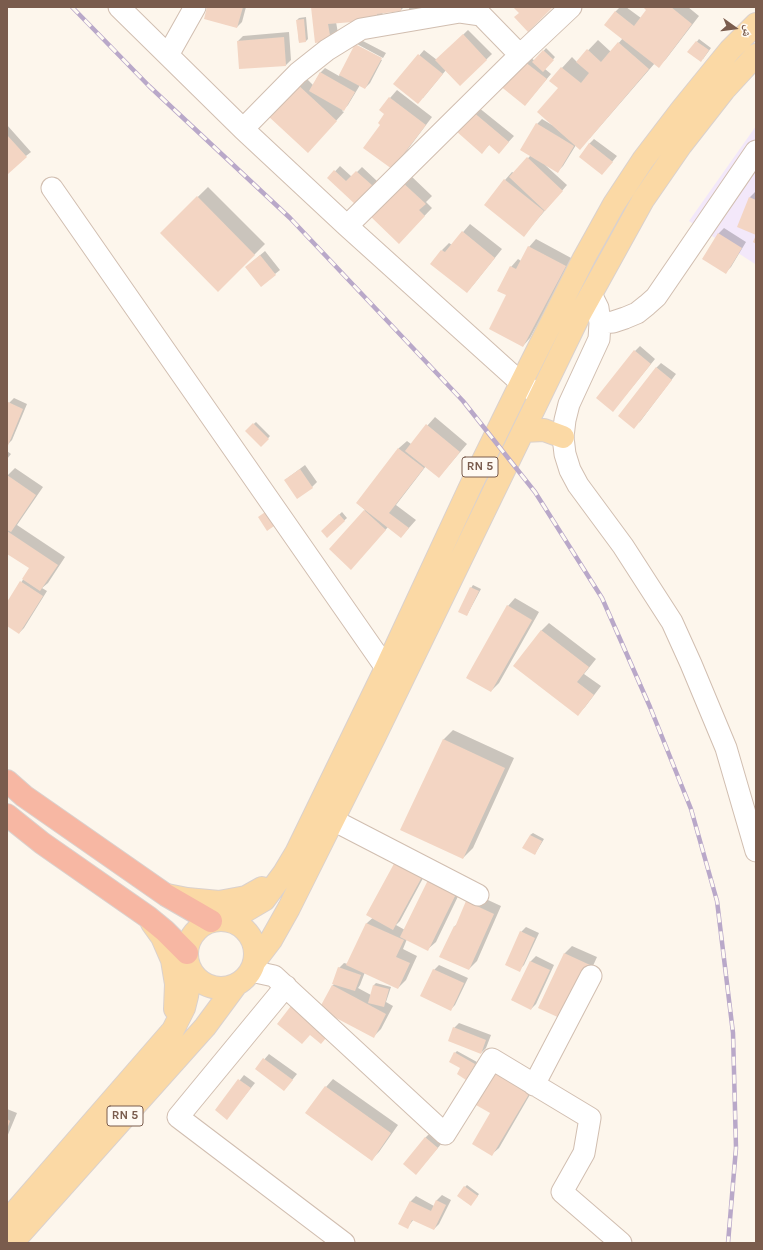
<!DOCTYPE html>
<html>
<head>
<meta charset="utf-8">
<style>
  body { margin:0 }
  #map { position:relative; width:763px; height:1250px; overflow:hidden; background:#fdf6ec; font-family:Karla,"Noto Naskh Arabic",sans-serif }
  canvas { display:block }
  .frame { position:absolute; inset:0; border:8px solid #7a5c4d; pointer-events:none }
  .north { position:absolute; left:715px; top:8px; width:40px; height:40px; -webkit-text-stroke:3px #fffaf3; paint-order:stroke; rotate:104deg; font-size:11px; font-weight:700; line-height:16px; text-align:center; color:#7a5c4d }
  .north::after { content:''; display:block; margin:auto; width:14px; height:18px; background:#7a5c4d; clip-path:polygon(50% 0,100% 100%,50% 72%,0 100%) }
</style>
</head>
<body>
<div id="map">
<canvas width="763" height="1250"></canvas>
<div class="frame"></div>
<div class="north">ش</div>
</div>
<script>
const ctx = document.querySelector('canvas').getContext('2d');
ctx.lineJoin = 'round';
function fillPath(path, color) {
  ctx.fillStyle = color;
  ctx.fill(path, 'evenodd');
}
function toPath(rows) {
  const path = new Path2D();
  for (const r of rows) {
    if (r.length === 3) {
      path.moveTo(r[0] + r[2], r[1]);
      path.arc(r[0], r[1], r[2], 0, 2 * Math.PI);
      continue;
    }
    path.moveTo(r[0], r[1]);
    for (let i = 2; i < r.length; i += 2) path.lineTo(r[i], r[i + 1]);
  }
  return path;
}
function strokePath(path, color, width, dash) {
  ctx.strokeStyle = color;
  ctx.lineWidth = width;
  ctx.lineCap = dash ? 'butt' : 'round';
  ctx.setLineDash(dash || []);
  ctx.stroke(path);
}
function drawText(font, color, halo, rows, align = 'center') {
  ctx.font = font + ' Karla,sans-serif';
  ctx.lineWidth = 3;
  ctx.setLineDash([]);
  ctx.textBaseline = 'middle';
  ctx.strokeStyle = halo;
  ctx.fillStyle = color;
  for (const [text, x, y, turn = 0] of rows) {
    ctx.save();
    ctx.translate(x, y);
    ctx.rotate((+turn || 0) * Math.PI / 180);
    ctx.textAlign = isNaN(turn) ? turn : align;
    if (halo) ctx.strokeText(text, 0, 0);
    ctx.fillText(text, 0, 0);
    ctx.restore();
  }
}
const education = toPath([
  [756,126,756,264,755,264,689,221]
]);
const shadow = toPath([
  [208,7,246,7,242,22,237,27],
  [312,7,404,7,401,10,384,12,377,19,336,22,338,33,316,42],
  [409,7,487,7,410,17],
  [620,7,626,7,641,18,648,9,645,7,688,7,699,16,666,59,659,66,655,63,590,138,576,145,563,166,558,171,545,165,567,185,524,235,505,180,512,172,514,173,531,155,537,124,542,119,552,125,552,124,559,88,551,80,572,57,577,62,598,40,611,52,623,38,615,12],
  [306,17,308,39,306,41,299,42,297,20,299,18],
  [468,30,492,54,460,85,446,70,423,98,395,84,424,50,437,60],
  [289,32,291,60,286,65,238,41,243,36],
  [699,39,711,48,703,59,689,52],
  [361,40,386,53,383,58,357,44],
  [356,44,356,46,382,60,370,83,365,88,360,85,348,105,342,111,344,112,315,144,268,115,304,76,313,85,320,73,325,68,339,76],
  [546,48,555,57,545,69,551,74,525,105,526,54,535,61],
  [397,90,432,117,399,161,382,125,390,98],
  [478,107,514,136,504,147,490,144,482,152,473,112],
  [7,125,31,152,7,171],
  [594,139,617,156,602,174,589,144],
  [340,166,352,177,362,167,377,181,361,198,329,178],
  [409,174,432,196,426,202,432,208,406,235,370,215],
  [208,187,265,244,218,291,161,233],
  [755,192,756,193,756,234,750,197],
  [470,224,502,249,474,284,467,292,442,250,449,243,452,245],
  [724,228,746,242,731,267,726,272,703,259,719,233],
  [536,239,573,259,530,338,523,346,508,295,511,267,518,259,521,261,529,247],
  [265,251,280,270,275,274,252,262],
  [640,346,655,359,617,406,635,351],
  [661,363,676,374,639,423,656,368],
  [14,398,27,404,12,440,7,445,7,407,9,403],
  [435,417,467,444,439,477,426,466,396,505,416,520,408,529,401,537,388,527,358,561,330,549,365,510,357,503,399,448,407,441,411,444],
  [256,422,270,436,261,446,246,431],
  [7,451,11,454,7,459],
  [305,465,317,482,312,487,285,480],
  [15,468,43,487,17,525,65,557,48,583,42,588,47,591,24,628,19,633,7,625,7,603,31,568,7,553,7,476],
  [342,512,347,518,327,536,322,531],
  [473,585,481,589,467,615,471,588],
  [515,598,539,612,499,683,491,691,508,606],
  [549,623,596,659,584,674,601,686,585,707,578,714,541,631],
  [453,730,514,758,473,848,463,858,443,740],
  [533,833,544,839,535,854,530,835],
  [429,867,400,921,396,925,405,930,464,884,436,942,428,949,407,939,403,949,417,956,406,980,398,988,365,972,360,985,358,988,371,995,374,985,376,983,391,987,386,1002,393,1006,381,1029,374,1036,332,986,335,983,339,968,344,963,348,964,367,923],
  [475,894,501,906,477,961,469,969,454,927,458,923,467,902],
  [526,927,539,933,524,965,519,970,521,932],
  [572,946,597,957,572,1012,539,1008,565,953],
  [536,956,554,965,536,1004,531,1009,512,1000,531,961],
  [439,965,468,978,455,1005,450,1010,434,970],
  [459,1023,491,1035,486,1048,481,1053,454,1028],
  [457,1051,477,1062,466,1078,455,1053],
  [269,1054,297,1074,284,1090,256,1069],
  [497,1072,535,1086,499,1148,491,1155,491,1113],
  [244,1075,255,1083,227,1118,216,1110],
  [333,1079,398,1125,379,1152,372,1159,326,1087],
  [7,1109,17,1113,7,1137],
  [430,1133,442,1143,420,1169,425,1138],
  [467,1185,479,1194,473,1202,465,1187],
  [442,1195,451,1200,439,1224,434,1229,414,1219,407,1228,411,1201,416,1196,434,1206,437,1200]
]);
const building = toPath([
  [207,7,243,7,237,28,204,19],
  [311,7,401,7,401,11,377,14,377,20,328,24,331,41,315,43],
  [513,7,553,7,528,32,514,17,519,13],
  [643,7,671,7,692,24,659,68,604,25,615,11,634,26,646,10],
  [304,19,306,42,299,43,296,20],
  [463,34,487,60,460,86,435,60],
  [284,37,286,66,239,69,237,41],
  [696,41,709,50,701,62,687,52],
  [618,42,649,69,580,150,537,112,558,88,549,81,561,67,581,83,589,73,576,62,587,49,601,62],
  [355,44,382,58,365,89,339,75],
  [543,50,554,60,543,72,532,62],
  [418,54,443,74,418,104,393,84],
  [520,58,547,79,525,106,499,85],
  [320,72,355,92,344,111,309,91],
  [296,83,337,121,308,153,267,115],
  [389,97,426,125,392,169,363,148,380,125,378,123,384,114,379,110],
  [472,111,509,142,499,154,489,145,482,154,456,131],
  [536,123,574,146,558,173,520,150],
  [7,135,27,157,8,174,7,172],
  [589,143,613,162,602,175,579,157],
  [527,157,563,191,545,211,509,177],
  [334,170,346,181,356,171,373,186,356,205,327,178],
  [504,179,544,211,524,237,484,205],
  [401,181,426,204,419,210,425,216,399,244,369,215],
  [197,196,255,255,218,292,160,233],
  [749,197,756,200,756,244,753,242,756,235,737,227],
  [462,231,495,258,467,293,430,264,441,250,445,252],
  [718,233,742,248,726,274,702,259],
  [528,246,566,266,523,347,489,329,506,295,497,291,510,266,516,269],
  [260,255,276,275,261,287,245,267],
  [634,350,651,364,613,412,596,398],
  [656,367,672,380,634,429,618,416],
  [8,402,23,409,7,448,7,404],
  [253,423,269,439,261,447,245,431],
  [426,424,460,452,439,478,405,451],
  [398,448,424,468,389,513,409,528,401,538,356,503],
  [300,469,313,488,297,499,284,480],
  [7,475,36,495,11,532,7,530],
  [271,508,281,521,267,531,258,517],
  [364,510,386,530,351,570,329,549],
  [339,514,345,521,327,538,321,531],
  [7,531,58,565,40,591,22,579,29,568,7,554],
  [20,581,43,596,19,634,7,626,7,602],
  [470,587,479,591,467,616,458,612],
  [507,605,532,620,491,692,466,678],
  [541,630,589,667,577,682,594,695,578,716,513,666],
  [443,739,505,768,463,859,400,830],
  [530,835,542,841,535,855,522,848],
  [396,860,423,875,393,930,366,915],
  [429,878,457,892,428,951,400,937],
  [466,901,494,914,469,970,439,957,454,926,455,927],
  [366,923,404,940,396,957,410,963,398,989,346,965],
  [520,931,535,938,520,972,505,965],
  [564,953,590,965,564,1020,538,1008],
  [530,961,550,970,531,1010,511,1000],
  [338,967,361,975,355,991,332,984],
  [433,969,464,983,451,1011,420,996],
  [332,985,386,1014,374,1038,319,1009],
  [373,985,389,989,384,1007,368,1003],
  [294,1002,331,1032,321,1044,310,1035,302,1044,277,1024],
  [453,1027,486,1040,481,1054,448,1041],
  [454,1052,475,1064,466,1080,457,1074,460,1068,449,1062],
  [263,1058,293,1080,284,1091,255,1069],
  [496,1072,521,1087,520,1089,529,1094,492,1156,472,1144,490,1113,476,1105],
  [238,1079,251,1088,227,1120,215,1110],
  [325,1086,391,1133,372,1161,305,1113],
  [7,1119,10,1121,7,1129],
  [425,1137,438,1148,416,1175,403,1164],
  [464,1186,478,1196,471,1206,457,1196],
  [436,1200,446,1205,434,1230,412,1220,408,1229,398,1224,410,1201,431,1211]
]);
const minor = toPath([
  [119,7,243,129,347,226,521,383,535,392],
  [168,55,195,7],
  [243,129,298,73,327,50,361,29,460,12,481,15,520,55],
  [52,188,386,668],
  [347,226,520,55,571,7],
  [591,294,598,308,600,323,599,339,569,404,565,420,563,437,565,454,570,470,578,485,623,546,672,622,691,664,726,748,756,851],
  [600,323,613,322,625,318,637,313,647,305,656,297,756,151],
  [333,820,478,895],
  [251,971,274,976,445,1134,492,1059,590,1118,584,1153,562,1192,621,1243],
  [286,986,178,1117,344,1243],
  [534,1085,591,976]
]);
const major = toPath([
  [523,431,544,430,563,437],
  [167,895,187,899,219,902,246,897,262,888],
  [221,954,34],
  [228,920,247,910,264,900,284,873,296,853,386,668,472,483,521,383,584,258,614,204,643,160,682,109,730,50,756,24],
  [152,923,162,937,172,960,176,984,175,1009],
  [255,961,271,940,289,908,374,738,580,314,643,200,681,145,724,90,756,55],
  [7,1221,173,1030,184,1008,187,996,191,971],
  [12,1243,205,1027,236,985]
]);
const highway = toPath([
  [7,781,24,796,166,895,211,921],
  [7,815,42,843,148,917,165,931,187,953]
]);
const rail = toPath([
  [72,7,149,86,290,218,463,401,535,492,602,598,650,707,691,809,717,901,733,1033,736,1148,728,1243]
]);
const shields = [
  [480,467,36],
  [125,1116,36]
];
const shieldNames = [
  ["RN 5",480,467],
  ["RN 5",125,1116]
];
fillPath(education, '#f3e8fa');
fillPath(shadow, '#0003');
fillPath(building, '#f3d5c3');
strokePath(minor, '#d1beb0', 23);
strokePath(major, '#dad1cd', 24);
strokePath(highway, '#dad1cd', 24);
strokePath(minor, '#fff', 21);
strokePath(major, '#fbd9a5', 22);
strokePath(highway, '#f7b7a3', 22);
strokePath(rail, '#b9a8c9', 4.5);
strokePath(rail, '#fffaf3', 3, [9]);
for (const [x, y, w] of shields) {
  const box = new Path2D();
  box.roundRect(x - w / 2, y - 10, w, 20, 3);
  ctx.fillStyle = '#fffaf3';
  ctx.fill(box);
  strokePath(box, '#7a5c4d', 1);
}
drawText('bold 12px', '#7a5c4d', null, shieldNames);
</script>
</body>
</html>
